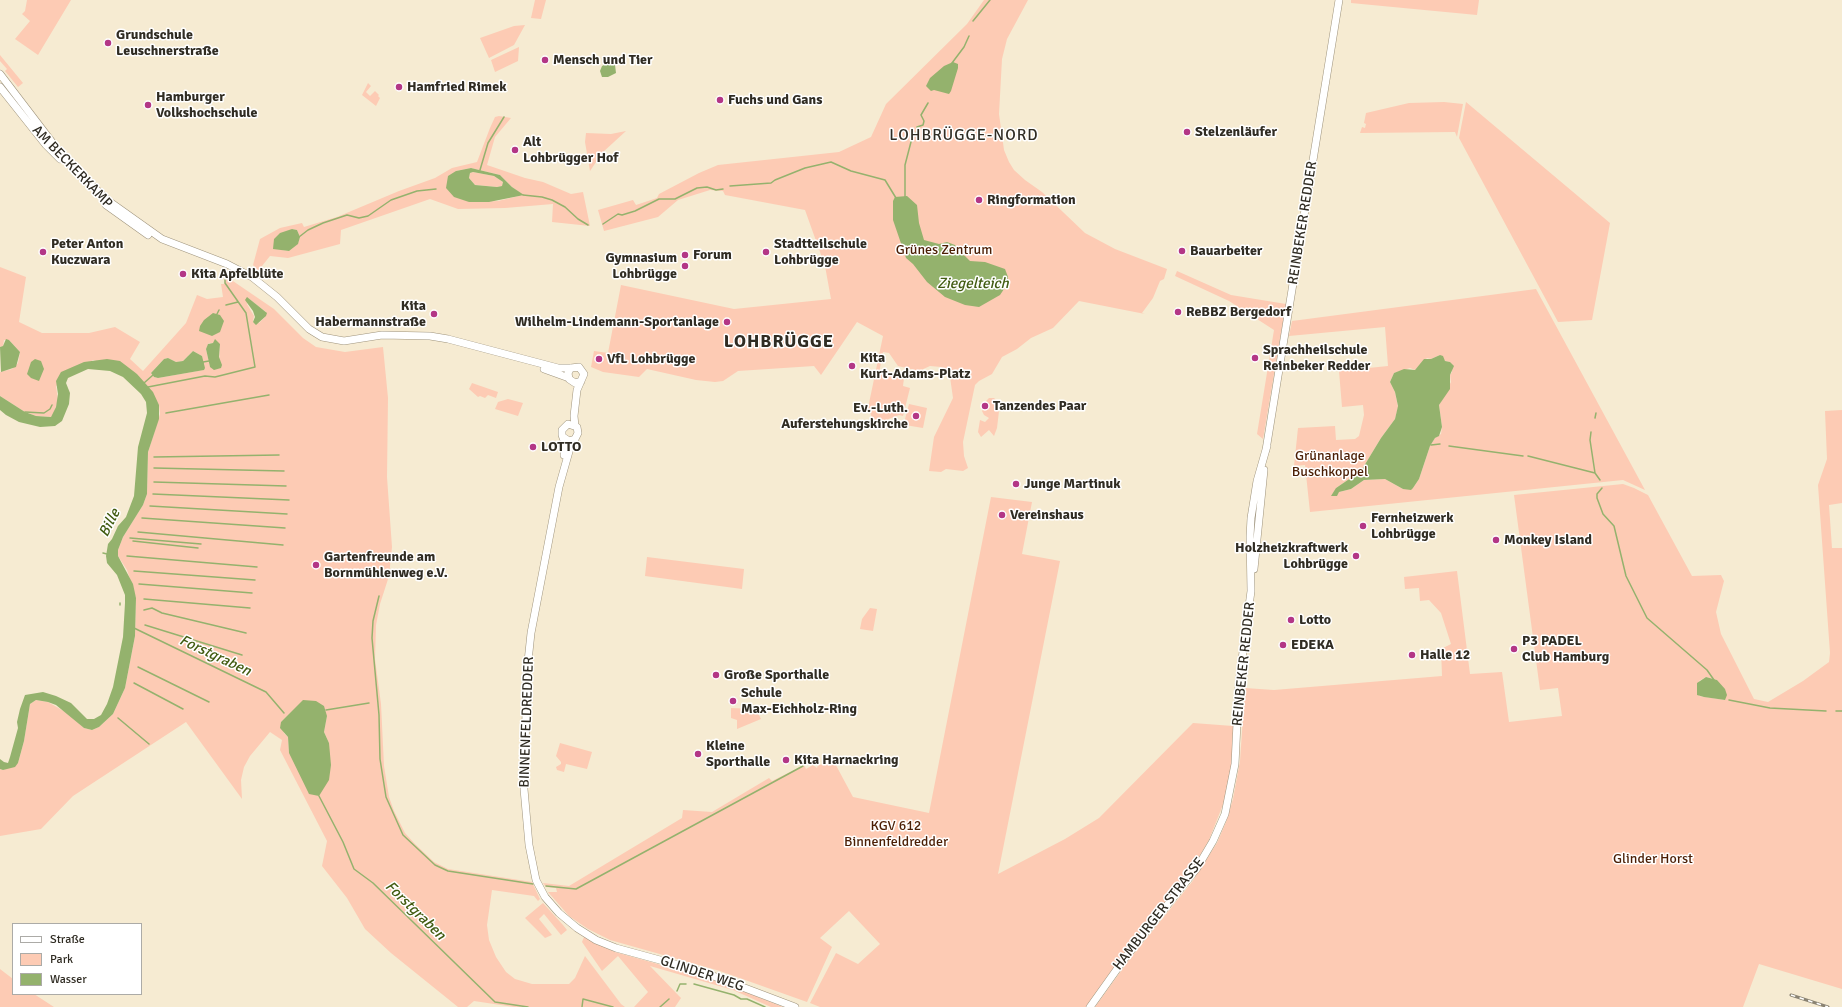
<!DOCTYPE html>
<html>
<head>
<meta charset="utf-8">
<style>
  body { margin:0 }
  #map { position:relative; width:1842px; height:1007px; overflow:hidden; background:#f6ebd2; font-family:Signika,sans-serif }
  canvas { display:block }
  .legend { position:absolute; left:12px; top:923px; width:130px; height:72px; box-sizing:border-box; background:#fff; border:1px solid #acaba7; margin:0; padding:5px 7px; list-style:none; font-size:12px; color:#302c23 }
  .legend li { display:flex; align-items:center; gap:8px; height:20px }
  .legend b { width:20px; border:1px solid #acaba7 }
</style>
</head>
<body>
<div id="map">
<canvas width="1842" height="1007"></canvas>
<ul class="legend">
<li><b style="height:5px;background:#fff"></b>Straße</li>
<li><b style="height:11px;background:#fdcbb4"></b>Park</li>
<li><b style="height:11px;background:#94b26d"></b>Wasser</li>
</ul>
</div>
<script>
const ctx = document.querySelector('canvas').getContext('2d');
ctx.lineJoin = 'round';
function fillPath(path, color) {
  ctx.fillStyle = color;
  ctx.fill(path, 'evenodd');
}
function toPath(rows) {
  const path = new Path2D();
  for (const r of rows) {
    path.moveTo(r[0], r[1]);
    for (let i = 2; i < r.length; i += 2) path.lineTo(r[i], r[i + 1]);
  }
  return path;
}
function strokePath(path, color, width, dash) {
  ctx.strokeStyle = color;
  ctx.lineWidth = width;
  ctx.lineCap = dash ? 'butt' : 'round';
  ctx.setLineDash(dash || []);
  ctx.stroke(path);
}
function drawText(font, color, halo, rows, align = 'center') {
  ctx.font = font + ' Signika,sans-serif';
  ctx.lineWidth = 3;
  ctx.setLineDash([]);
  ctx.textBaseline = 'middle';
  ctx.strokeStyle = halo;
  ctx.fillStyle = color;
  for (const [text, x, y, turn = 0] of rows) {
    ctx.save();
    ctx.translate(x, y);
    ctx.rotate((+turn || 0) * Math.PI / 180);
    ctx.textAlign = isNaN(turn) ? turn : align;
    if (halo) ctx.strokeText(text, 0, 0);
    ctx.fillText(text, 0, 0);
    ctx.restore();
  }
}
const green = toPath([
  [27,0,71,0,38,55,15,39,30,21,22,14,25,11],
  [535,0,546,0,541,19,531,18],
  [984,0,1028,0,1007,39,1002,59,999,114,1004,150,1009,162,1014,170,1025,180,1042,192,1085,233,1115,249,1167,269,1164,279,1160,281,1153,298,1142,313,1145,314,1079,301,1053,328,1031,338,1017,349,1002,357,992,374,979,381,975,385,963,442,964,456,968,468,963,471,946,469,941,472,929,471,934,437,953,398,950,377,946,370,941,367,930,366,919,371,898,366,889,353,883,352,879,373,904,378,903,386,910,388,903,416,899,415,886,420,874,422,868,408,883,336,857,322,821,375,814,366,738,371,723,381,715,382,696,380,647,369,639,377,603,372,591,367,594,351,608,353,621,285,734,309,831,299,825,266,805,210,725,195,723,191,710,190,678,200,658,217,604,231,598,210,633,200,636,205,657,198,659,194,699,173,718,165,839,152,871,137,886,104,967,24],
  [1351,0,1479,0,1477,15,1351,3],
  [525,25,514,45,489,58,480,38,514,26],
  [519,45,519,47,518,61,495,72,491,60,519,47],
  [0,55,23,83,18,87,5,71,7,69,0,61],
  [368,83,371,86,366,92,370,96,375,91,379,95,378,96,380,98,376,106,362,95],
  [1444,102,1463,104,1457,137,1455,132,1360,133,1362,127,1365,128,1366,124,1364,123,1366,113,1409,103],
  [1466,102,1610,223,1592,320,1558,322,1459,138],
  [499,116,511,118,495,137,487,165,525,178,543,182,571,194,583,192,590,226,552,222,553,204,505,208,458,209,430,199,341,230,340,244,288,258,270,256,258,271,253,265,260,239,280,228,302,223,304,227,337,217,399,191,435,178,452,168,477,162,490,128,495,117],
  [471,168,500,175,512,187,523,195,498,201,469,202,456,171],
  [292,229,297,230,300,237,298,243,289,251,282,250],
  [626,131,602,153,590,171,585,142,586,133,611,134],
  [473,172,494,176,503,182,502,186,497,187,475,185,469,178,470,173],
  [0,267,26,277,19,322,42,333,89,333,115,327,140,342,130,359,143,371,186,323,197,295,207,299,223,297,221,284,224,284,227,277,274,309,303,338,316,347,345,352,383,347,388,398,387,477,392,547,389,576,380,604,376,625,375,659,381,704,384,766,389,797,394,811,405,833,415,844,434,862,448,869,532,882,540,899,538,901,534,896,492,890,487,925,489,940,496,957,506,972,515,979,532,984,569,984,575,978,585,956,621,1004,625,1007,514,1007,474,1001,467,1007,458,1007,391,953,365,929,347,898,322,866,327,841,280,750,282,740,270,732,250,756,244,767,241,780,242,799,186,722,73,796,41,829,0,836,0,769,3,770,18,763,24,741,30,704,36,700,48,702,69,714,84,728,92,730,99,727,113,714,125,688,135,636,136,598,127,570,118,556,118,550,123,537,143,505,147,494,148,452,160,414,159,405,137,374,93,360,56,386,58,400,54,413,51,417,36,416,25,412,0,396,0,372,12,369,18,363,20,352,9,340,4,340,3,346,0,347],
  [248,298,266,312,265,317,259,323,253,322,254,316,247,304],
  [209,343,220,344,219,362,210,367,206,349],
  [193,351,202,356,203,370,158,378,154,377,151,373,164,359,168,358,176,362,183,361],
  [303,701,327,716,324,732,329,743,289,753,288,737,284,733,281,722],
  [1177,271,1231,295,1286,304,1263,439,1257,434,1274,330,1229,301,1175,276],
  [1536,289,1645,490,1623,480,1310,512,1305,465,1294,466,1298,428,1335,426,1336,440,1355,439,1359,436,1364,415,1363,405,1342,407,1339,371,1388,366,1385,327,1289,336,1292,321],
  [1440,355,1445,361,1450,362,1452,372,1450,375,1451,382,1439,405,1442,427,1441,434,1435,438,1430,446,1419,479,1413,488,1403,489,1385,479,1364,480,1351,489,1339,492,1336,488,1361,471,1381,438,1395,419,1398,407,1395,392,1390,382,1394,373,1410,368,1415,370,1427,358,1431,359],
  [472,383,498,392,496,398,488,395,485,398,480,396,478,397,469,389],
  [989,398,994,398,997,401,996,407,999,411,997,428,994,436,989,430,981,437,978,432,980,420,985,422,989,418,984,415,982,411,986,406,986,401],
  [508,399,523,403,518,416,495,409,498,402],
  [909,404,927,408,923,428,905,425,905,419],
  [1842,410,1842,503,1829,505,1832,548,1842,548,1842,989,1759,964,1743,1007,1095,1007,1129,960,1192,882,1217,843,1226,822,1233,799,1240,761,1245,688,1274,690,1442,676,1441,649,1451,644,1441,613,1429,600,1420,601,1419,588,1405,589,1404,577,1457,571,1470,674,1502,672,1509,722,1562,716,1558,688,1540,690,1514,495,1623,484,1634,488,1648,495,1692,576,1721,575,1724,581,1716,612,1721,634,1754,699,1768,702,1803,681,1829,662,1830,653,1818,485,1827,459,1825,411],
  [1706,677,1717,680,1725,700,1699,696,1699,681],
  [991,497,1032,502,1022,554,1060,561,998,874,1065,839,1099,818,1193,723,1233,726,1232,762,1226,797,1209,840,1186,879,1122,956,1086,1007,820,1007,810,1003,836,953,858,964,880,944,849,911,820,938,832,947,807,1002,720,971,610,940,588,929,569,916,548,892,557,892,556,888,546,887,543,883,569,886,682,818,683,810,712,812,769,778,772,781,804,765,806,769,813,765,817,768,818,765,827,764,829,766,831,756,853,797,929,813],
  [647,557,744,569,742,589,645,576],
  [870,608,877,609,873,631,860,629,862,619],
  [731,708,756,709,761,719,737,729,737,720,731,718],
  [560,743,592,752,587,769,566,764,564,772,557,770,556,767,561,764,561,762,556,756],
  [543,903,563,925,567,930,561,935,544,914,539,919,552,935,545,938,525,918],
  [584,937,615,952,718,981,783,1007,771,1007,733,990,650,966,681,998,675,1007,634,1007,648,992,618,956,602,971,582,942],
  [0,969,13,979,13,994,34,994,54,1007,0,1007]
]);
const water = toPath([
  [953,62,958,64,958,68,951,91,949,94,934,90,931,91,926,86,930,78,944,66],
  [608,63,615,65,616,73,608,77,602,77,600,71,602,66],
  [471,168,500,175,512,187,524,195,489,202,469,202,454,197,446,188,448,176,456,171],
  [473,172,494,176,503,182,502,186,497,187,475,185,469,178,470,173],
  [907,196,917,205,919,223,924,240,939,244,947,242,955,245,959,253,965,256,970,261,985,262,1005,269,1008,277,1006,286,1000,295,979,307,965,305,945,297,927,282,913,264,906,258,893,220,893,201,895,197],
  [292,229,297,230,300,237,298,244,289,251,273,249,274,239,280,233],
  [247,297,267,313,266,316,256,325,253,322,255,317,253,311,245,300],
  [213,313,220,315,224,321,220,332,212,336,199,331,200,326,204,320],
  [6,339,9,340,20,352,16,367,1,372,0,347,3,346],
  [215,339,220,344,219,357,222,365,221,368,214,370,210,367,206,349,208,344,213,343],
  [193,351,202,356,205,368,204,370,158,378,154,377,151,373,164,359,168,358,176,362,183,361],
  [1440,355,1443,356,1445,361,1450,362,1454,366,1450,375,1450,389,1439,405,1442,427,1439,436,1435,438,1430,446,1419,479,1413,488,1411,490,1403,489,1385,479,1364,480,1351,489,1339,492,1337,496,1331,496,1336,488,1361,471,1381,438,1395,419,1398,406,1395,392,1390,382,1394,373,1404,369,1415,370,1424,359,1431,359],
  [35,359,41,361,44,369,39,381,31,378,27,374,31,362],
  [107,359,120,361,137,374,153,392,159,405,159,419,148,452,147,494,143,505,123,537,118,550,118,556,133,584,136,598,135,636,125,688,113,714,99,727,92,730,84,728,56,705,48,702,36,700,30,704,24,741,18,763,15,767,3,770,0,769,0,759,4,762,8,763,10,757,18,728,17,722,20,709,25,695,43,692,56,696,71,703,87,719,94,719,101,715,107,704,113,687,123,637,125,603,125,595,117,575,107,563,106,556,108,544,112,539,118,526,126,517,134,496,138,447,147,413,146,402,141,394,123,377,110,371,88,369,68,378,66,383,70,393,69,404,62,421,55,426,40,427,19,422,6,415,0,410,0,396,25,412,36,416,51,417,56,407,58,394,56,381,61,372,84,362],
  [1706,677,1717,680,1725,689,1727,695,1725,700,1704,697,1697,695,1697,683],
  [303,700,316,701,324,706,327,716,324,732,329,743,331,765,329,780,319,796,309,794,289,753,288,737,280,728,281,722]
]);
const stream = toPath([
  [973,21,990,0],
  [952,63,964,47,969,36],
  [480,170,488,143,504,117],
  [730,186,771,183,775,180,805,168,831,162,851,171,885,180,896,198],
  [523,195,542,197,552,200,565,207,578,219,588,225],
  [905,197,905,165,912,138,918,130,917,127,923,125,924,121,921,115,928,103],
  [603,224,618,214,622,215,635,211,659,199,675,199,697,188,707,187,716,190,723,189],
  [299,237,308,230,323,223,347,215,359,218,368,216,391,200,417,191,436,189],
  [226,305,238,302],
  [217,314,219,310],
  [203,363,203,362,209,361],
  [144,383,153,375],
  [148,387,205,376,215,377,255,367,246,313,225,283,225,280],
  [25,412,44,413,50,409,52,405],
  [166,413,269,395],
  [1595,418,1596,413],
  [1591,432,1590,440,1595,473,1600,480],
  [1431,445,1440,444],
  [1449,446,1523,456],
  [1528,456,1595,473],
  [154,457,279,455],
  [154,468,284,471],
  [154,482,286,486],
  [1602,488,1597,494,1597,498,1603,514,1614,526,1626,576,1647,618,1707,670,1714,680],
  [153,494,289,500],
  [150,506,287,514],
  [142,518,285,528],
  [138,532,283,545],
  [130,538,201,544],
  [133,541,198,548],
  [103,553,107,554],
  [127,556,257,567],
  [134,571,255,580],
  [139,584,252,593],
  [379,596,373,621,372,638,379,715,380,759,386,797,403,835,435,865,448,871,533,884],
  [144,599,250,608],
  [120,605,120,603],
  [144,610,152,608,162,613,246,633],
  [145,625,242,655],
  [134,628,266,692,284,713],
  [138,667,209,702],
  [134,683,183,709],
  [1729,700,1770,708,1826,711],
  [326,710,369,703],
  [1836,711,1842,711],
  [118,718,149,744],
  [319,796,343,842,354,869,373,883,495,1002,528,1007],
  [546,886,576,889,803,766],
  [694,984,734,995,741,999,747,999,765,1007],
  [677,991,680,984,686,984],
  [582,1007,583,999,613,1007],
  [660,1007,669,999]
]);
const secondary = toPath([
  [0,74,58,150,75,170,110,202,162,239,227,264,252,277,277,297,309,329,322,337,344,341,382,335,430,336,448,339,558,368,570,368],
  [0,87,46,145,60,159],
  [106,205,148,235],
  [544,369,569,378],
  [575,426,574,416,577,390,584,374,579,367,571,368,568,373,569,379,575,383,581,381],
  [563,437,569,441,575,439,578,433,577,427,568,424,562,430,562,435,565,443,564,455],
  [572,441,559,487,531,633,527,671,524,789,529,845,536,880,545,897,559,913,577,928,596,940,616,948,700,971,795,1007],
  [1266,450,1339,0],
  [1254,569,1264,470],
  [1090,1007,1125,958,1197,868,1213,841,1225,814,1235,764,1239,682,1251,591,1250,537,1251,518,1257,481,1267,446]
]);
const rail = toPath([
  [1791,995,1828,1007]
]);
const markers = [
  [108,43,4,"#b33686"],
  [545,60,4,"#b33686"],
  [399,87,4,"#b33686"],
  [720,100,4,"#b33686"],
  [148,105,4,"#b33686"],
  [1187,132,4,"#b33686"],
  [515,150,4,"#b33686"],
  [979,200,4,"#b33686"],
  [1182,251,4,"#b33686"],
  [43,252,4,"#b33686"],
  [766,252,4,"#b33686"],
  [685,255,4,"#b33686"],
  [685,266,4,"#b33686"],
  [183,274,4,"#b33686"],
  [1178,312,4,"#b33686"],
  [434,314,4,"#b33686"],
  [727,322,4,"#b33686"],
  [1255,358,4,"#b33686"],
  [599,359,4,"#b33686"],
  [852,366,4,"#b33686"],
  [985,406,4,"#b33686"],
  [916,416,4,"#b33686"],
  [533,447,4,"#b33686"],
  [1016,484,4,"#b33686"],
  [1002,515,4,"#b33686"],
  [1363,526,4,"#b33686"],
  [1496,540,4,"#b33686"],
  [1356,556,4,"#b33686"],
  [316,565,4,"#b33686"],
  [1291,620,4,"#b33686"],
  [1283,645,4,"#b33686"],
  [1514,649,4,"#b33686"],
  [1412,655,4,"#b33686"],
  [716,675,4,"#b33686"],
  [733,701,4,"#b33686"],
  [698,754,4,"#b33686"],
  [786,760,4,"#b33686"]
];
const poiNames = [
  ["Grundschule",116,35],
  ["Leuschnerstraße",116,51],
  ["Mensch und Tier",553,60],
  ["Hamfried Rimek",407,87],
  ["Hamburger",156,97],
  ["Volkshochschule",156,113],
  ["Fuchs und Gans",728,100],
  ["Stelzenläufer",1195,132],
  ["Alt",523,142],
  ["Lohbrügger Hof",523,158],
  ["Ringformation",987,200],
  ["Peter Anton",51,244],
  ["Kuczwara",51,260],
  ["Stadtteilschule",774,244],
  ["Lohbrügge",774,260],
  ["Bauarbeiter",1190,251],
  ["Forum",693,255],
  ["Gymnasium",677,258,"right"],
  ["Lohbrügge",677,274,"right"],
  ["Kita Apfelblüte",191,274],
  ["Kita",426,306,"right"],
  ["Habermannstraße",426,322,"right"],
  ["ReBBZ Bergedorf",1186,312],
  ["Wilhelm-Lindemann-Sportanlage",719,322,"right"],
  ["Sprachheilschule",1263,350],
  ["Reinbeker Redder",1263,366],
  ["Kita",860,358],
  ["Kurt-Adams-Platz",860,374],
  ["VfL Lohbrügge",607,359],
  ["Tanzendes Paar",993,406],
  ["Ev.-Luth.",908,408,"right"],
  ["Auferstehungskirche",908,424,"right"],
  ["LOTTO",541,447],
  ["Junge Martinuk",1024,484],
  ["Vereinshaus",1010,515],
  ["Fernheizwerk",1371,518],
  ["Lohbrügge",1371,534],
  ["Monkey Island",1504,540],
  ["Holzheizkraftwerk",1348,548,"right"],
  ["Lohbrügge",1348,564,"right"],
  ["Gartenfreunde am",324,557],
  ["Bornmühlenweg e.V.",324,573],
  ["Lotto",1299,620],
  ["P3 PADEL",1522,641],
  ["Club Hamburg",1522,657],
  ["EDEKA",1291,645],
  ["Halle 12",1420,655],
  ["Große Sporthalle",724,675],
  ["Schule",741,693],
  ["Max-Eichholz-Ring",741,709],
  ["Kleine",706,746],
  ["Sporthalle",706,762],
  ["Kita Harnackring",794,760]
];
const streetNames = [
  ["AM BECKERKAMP",72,167,46],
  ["REINBEKER REDDER",1303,223,-81],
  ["REINBEKER REDDER",1244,664,-84],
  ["BINNENFELDREDDER",527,722,-88],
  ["HAMBURGER STRASSE",1159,914,-52],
  ["GLINDER WEG",702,974,18]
];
const parkNames = [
  ["Grünes Zentrum",944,250],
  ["Grünanlage",1330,456],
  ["Buschkoppel",1330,472],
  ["KGV 612",896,826],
  ["Binnenfeldredder",896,842],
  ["Glinder Horst",1653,859]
];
const waterNames = [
  ["Ziegelteich",973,284],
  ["Bille",110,523,-63],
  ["Forstgraben",215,656,25],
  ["Forstgraben",415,911,44]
];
const quarterNames = [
  ["LOHBRÜGGE-NORD",964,136]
];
const districtNames = [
  ["LOHBRÜGGE",779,342]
];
fillPath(green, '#fdcbb4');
fillPath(water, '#94b26d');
strokePath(stream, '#94b26d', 1.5);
strokePath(secondary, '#9f947d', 8);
strokePath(secondary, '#fff', 7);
strokePath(rail, '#8a8373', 3);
strokePath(rail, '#fff', 1.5, [4.5]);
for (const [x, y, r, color] of markers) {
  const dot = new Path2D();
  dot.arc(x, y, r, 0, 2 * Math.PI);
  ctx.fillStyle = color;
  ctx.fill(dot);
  strokePath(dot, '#fff', 1.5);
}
drawText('bold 14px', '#302c23', '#fff', poiNames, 'left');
drawText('14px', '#302c23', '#fff', streetNames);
drawText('14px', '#4b1e04', '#fff', parkNames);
drawText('italic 15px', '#425c12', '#fff', waterNames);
ctx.letterSpacing = '1px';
drawText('16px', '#302c23', '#fff', quarterNames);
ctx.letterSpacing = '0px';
ctx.letterSpacing = '1px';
drawText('bold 18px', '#302c23', '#fff', districtNames);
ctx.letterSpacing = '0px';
</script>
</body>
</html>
